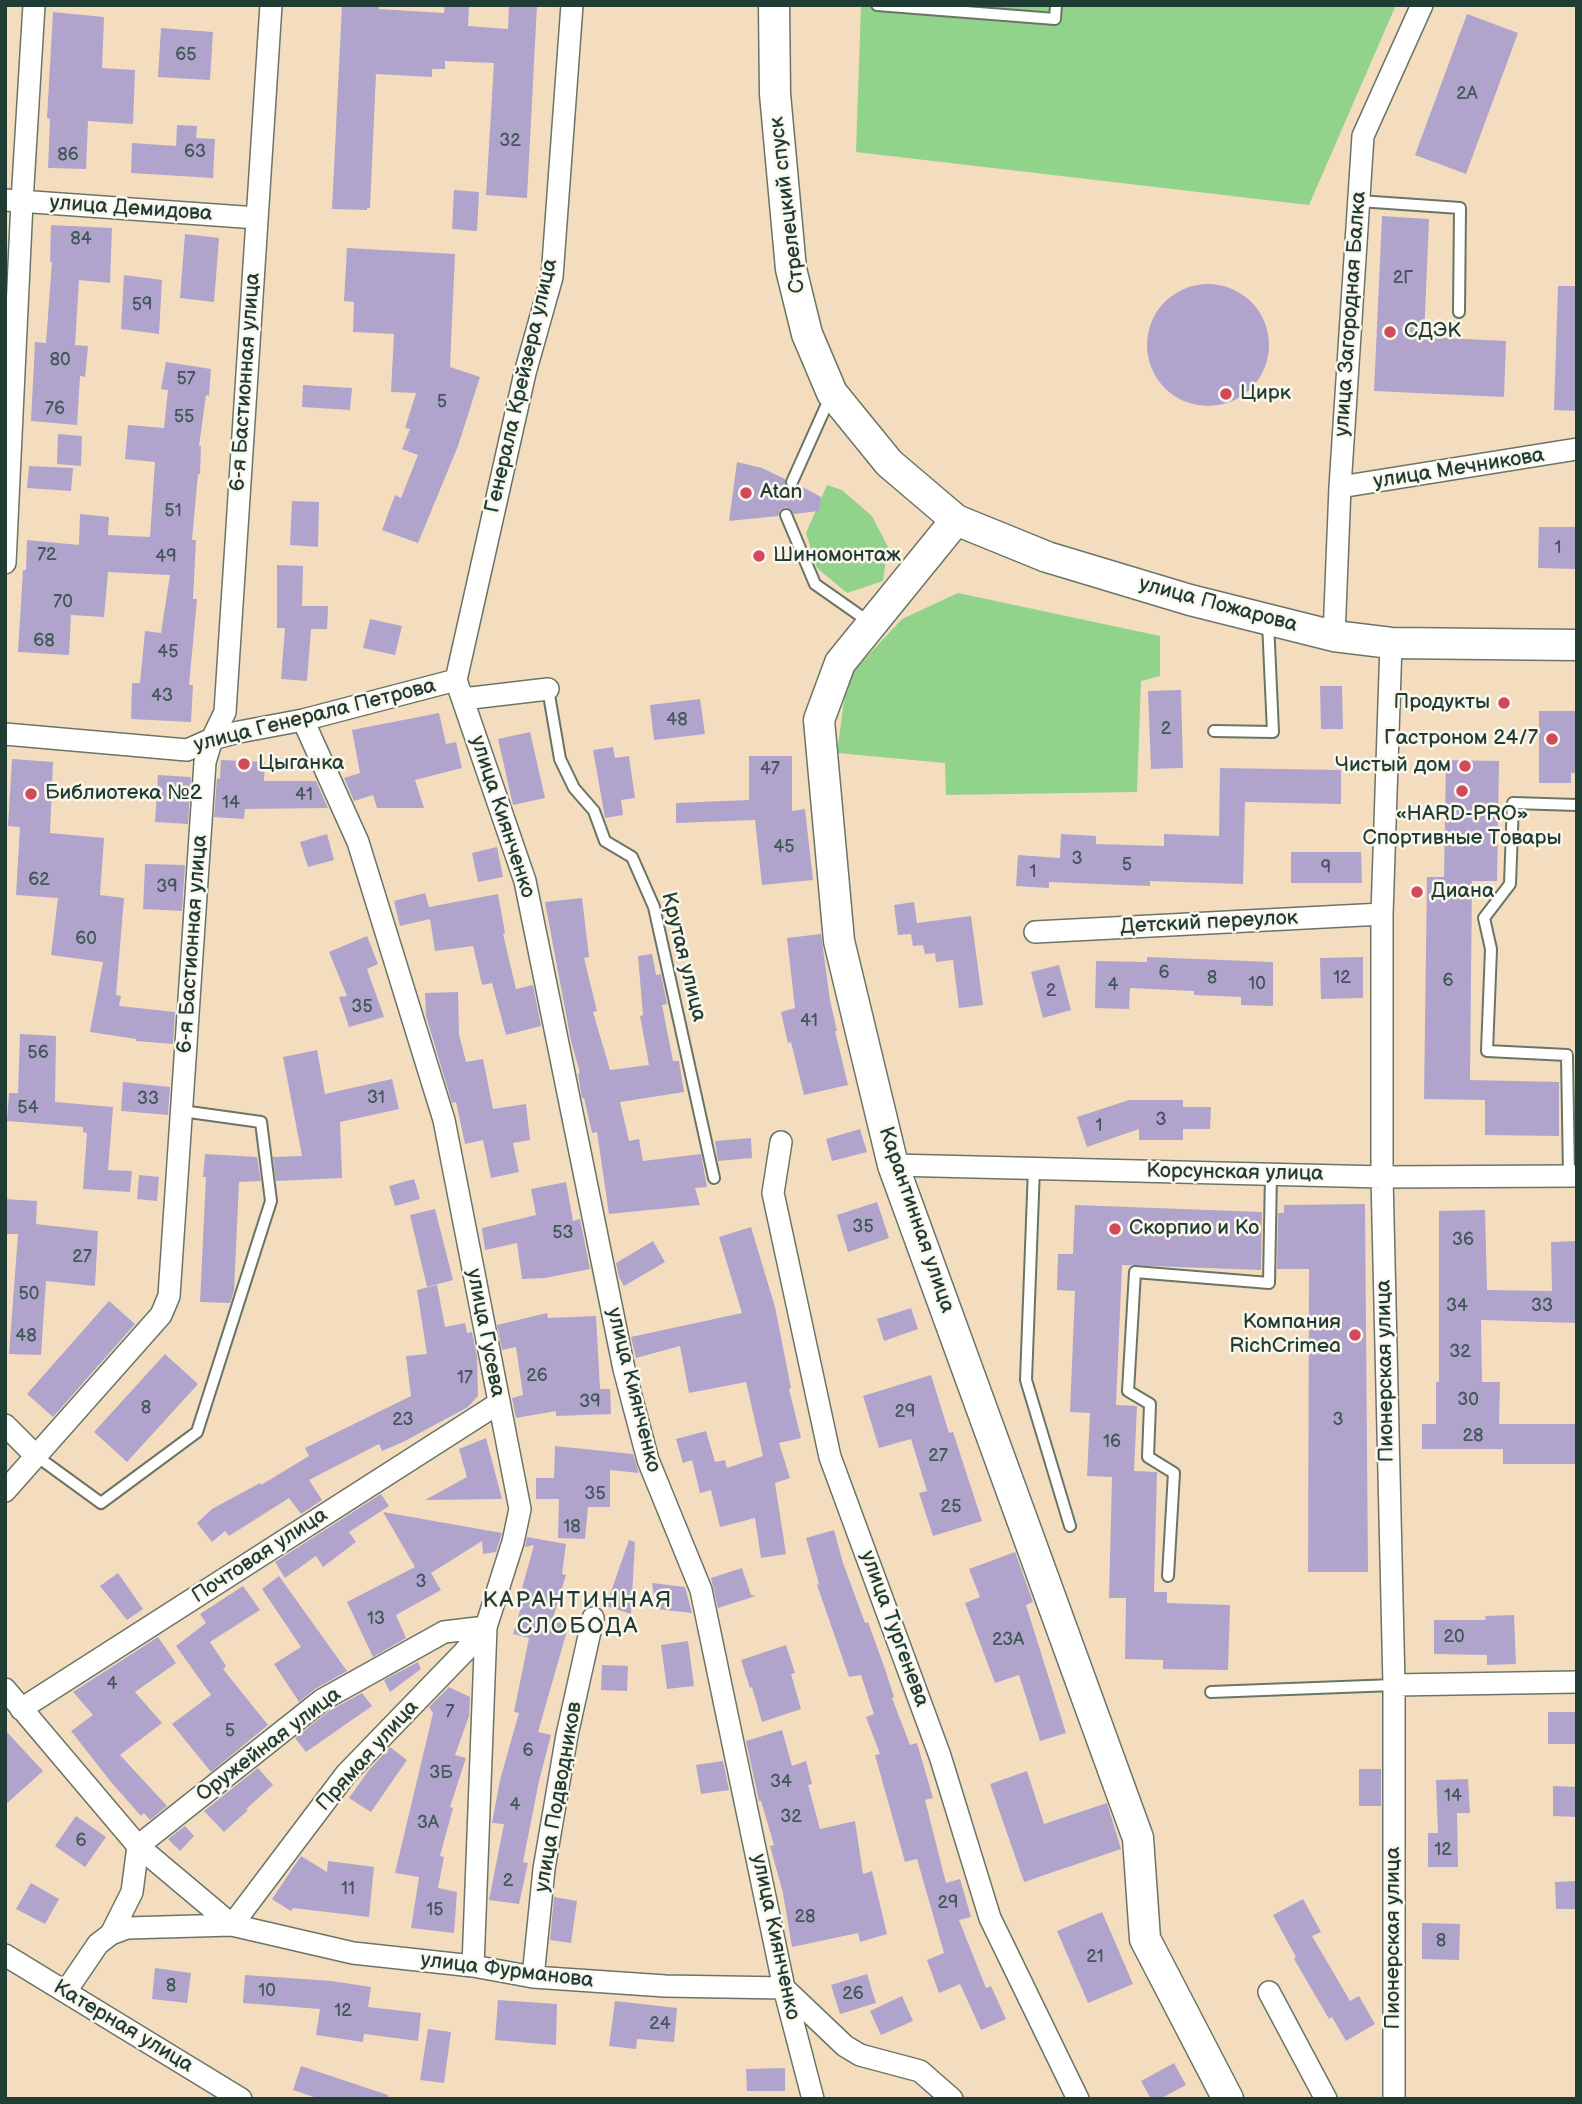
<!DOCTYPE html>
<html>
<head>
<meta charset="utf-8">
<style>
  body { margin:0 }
  #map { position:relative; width:1582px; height:2104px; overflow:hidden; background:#f4ddbf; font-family:"Balsamiq Sans",sans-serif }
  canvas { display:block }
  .frame { position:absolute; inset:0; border:7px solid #1f3d34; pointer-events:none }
</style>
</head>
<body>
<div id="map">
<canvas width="1582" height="2104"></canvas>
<div class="frame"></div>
</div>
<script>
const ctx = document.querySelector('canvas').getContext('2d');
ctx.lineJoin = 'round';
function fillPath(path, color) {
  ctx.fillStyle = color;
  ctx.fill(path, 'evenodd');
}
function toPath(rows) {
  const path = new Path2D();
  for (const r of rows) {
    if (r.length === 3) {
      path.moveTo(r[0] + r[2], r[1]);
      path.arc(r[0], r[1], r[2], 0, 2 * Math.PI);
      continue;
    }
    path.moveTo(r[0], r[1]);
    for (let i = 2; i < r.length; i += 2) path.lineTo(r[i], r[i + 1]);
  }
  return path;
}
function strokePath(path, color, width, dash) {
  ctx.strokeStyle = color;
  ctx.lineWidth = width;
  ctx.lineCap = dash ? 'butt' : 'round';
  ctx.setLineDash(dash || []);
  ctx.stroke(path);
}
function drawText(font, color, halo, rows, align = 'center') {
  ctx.font = font + ' "Balsamiq Sans",sans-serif';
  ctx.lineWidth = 5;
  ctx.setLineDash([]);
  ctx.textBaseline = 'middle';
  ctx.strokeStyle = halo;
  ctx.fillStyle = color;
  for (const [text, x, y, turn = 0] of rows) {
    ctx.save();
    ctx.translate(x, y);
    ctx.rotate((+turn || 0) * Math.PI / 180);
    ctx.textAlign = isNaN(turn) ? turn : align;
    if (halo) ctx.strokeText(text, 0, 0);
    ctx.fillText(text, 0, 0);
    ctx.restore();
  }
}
const green = toPath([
  [861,5,1396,5,1309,205,856,152],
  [827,485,842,490,872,516,888,547,883,581,847,593,817,568,806,533],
  [958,593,1160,636,1160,676,1141,681,1137,792,946,795,945,763,837,753,847,678,902,619]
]);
const building = toPath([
  [342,5,379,5,379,9,444,13,445,5,469,5,468,26,508,29,509,5,537,5,527,198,486,195,494,63,445,61,445,69,432,69,432,77,376,74,370,208,367,208,367,210,332,209],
  [53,12,104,17,102,68,135,70,133,124,88,121,86,169,48,168,50,119,47,118],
  [1467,14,1518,33,1466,174,1415,155],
  [161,28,213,32,210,80,158,77],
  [177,125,197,126,196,138,215,139,213,178,131,173,132,143,176,146],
  [454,190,479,192,477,231,452,229],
  [1382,216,1429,219,1424,337,1506,341,1504,397,1374,391],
  [51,225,112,228,110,283,79,280,75,345,88,346,85,377,80,376,77,425,31,421,35,342,46,343,52,262,50,262],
  [185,234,219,238,214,302,180,298],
  [347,248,455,254,450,367,480,377,458,446,418,543,382,530,395,495,401,498,418,455,402,449,410,429,405,428,416,393,391,392,394,334,353,332,354,302,344,301],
  [124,275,162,280,159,334,121,329],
  [1208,345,61],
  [1558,286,1577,286,1577,411,1554,410],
  [166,362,211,369,209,396,206,395,199,446,201,446,200,474,198,474,192,540,196,540,193,599,197,599,189,685,193,685,191,722,131,719,132,683,140,683,145,631,161,633,170,575,108,572,104,617,71,615,69,655,18,652,23,570,26,570,27,540,79,545,80,514,109,517,108,535,150,537,155,462,125,459,128,425,164,428,168,390,161,389],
  [303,385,352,388,350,410,302,407],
  [58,434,82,436,81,466,57,464],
  [737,462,762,468,785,479,785,486,789,489,796,489,799,485,821,497,819,511,794,514,786,507,780,510,778,516,729,521],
  [29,466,73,468,71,491,27,488],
  [292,501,319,502,318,547,290,545],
  [1539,527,1577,527,1577,569,1538,568],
  [277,565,303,566,302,606,328,606,327,629,311,629,307,681,281,679,285,628,277,628],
  [370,619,402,626,395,655,363,648],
  [1320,686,1342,686,1343,729,1321,729],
  [1181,690,1183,768,1151,769,1148,691],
  [700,699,705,734,654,740,650,705],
  [1539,711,1577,711,1577,773,1571,773,1571,783,1539,783],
  [439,713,446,744,456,742,462,768,415,780,424,808,377,808,373,795,354,801,344,778,360,773,352,730],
  [530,732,545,798,513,805,498,739],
  [613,747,615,758,629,756,635,798,621,800,623,815,605,818,593,750],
  [749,756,792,756,792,811,805,809,813,880,762,885,755,820,676,823,676,803,749,800],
  [12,759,53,762,50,833,104,838,100,895,124,898,116,995,121,996,119,1006,175,1012,173,1044,136,1041,136,1039,90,1032,103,962,51,955,58,898,16,895,20,827,8,826],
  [221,760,265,762,264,781,316,781,328,808,245,809,244,819,214,817,217,778,220,779],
  [1446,760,1499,761,1497,881,1472,881,1470,1080,1559,1082,1559,1136,1485,1135,1485,1100,1424,1099,1427,877,1444,877],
  [1220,768,1341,770,1341,804,1245,802,1243,884,1150,881,1150,886,1049,882,1049,888,1016,886,1018,855,1060,858,1061,834,1096,836,1096,844,1164,846,1164,834,1219,836],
  [158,775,191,777,188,824,155,822],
  [327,834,334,860,308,867,300,842],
  [497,847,503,877,478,882,472,853],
  [1291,852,1361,852,1362,883,1291,883],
  [145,864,185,865,182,911,143,909],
  [425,893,429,907,498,894,505,933,503,934,516,989,533,985,541,1026,506,1035,492,983,482,985,473,946,435,951,430,919,400,926,394,901],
  [582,898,589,957,584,958,597,1011,593,1012,610,1070,649,1065,640,1016,643,1015,638,956,652,954,656,975,661,974,667,1004,662,1005,673,1061,679,1061,684,1092,620,1102,629,1141,639,1139,643,1161,701,1154,707,1187,695,1188,700,1205,609,1214,597,1132,592,1133,584,1098,582,1098,578,1074,580,1073,571,1041,545,902],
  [914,902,917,923,971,916,983,1005,959,1008,953,960,936,962,935,953,925,954,923,945,913,946,911,934,898,935,894,905],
  [821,934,830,1000,837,1031,835,1031,848,1085,804,1095,791,1042,788,1043,781,1012,795,1008,787,938],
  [367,936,378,964,367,969,384,1017,349,1027,339,997,347,996,329,952],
  [1147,957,1273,962,1273,1006,1241,1005,1241,997,1194,995,1194,991,1130,988,1129,1009,1095,1008,1096,961,1147,962],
  [1363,957,1363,998,1321,999,1320,958],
  [1059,965,1071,1010,1043,1018,1031,972],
  [458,992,459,1034,466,1062,483,1059,493,1109,526,1104,530,1140,513,1143,519,1172,491,1178,483,1140,465,1144,456,1102,452,1103,426,1016,425,993],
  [20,1034,56,1036,55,1102,113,1107,108,1170,132,1171,130,1192,83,1189,87,1133,83,1132,83,1127,7,1121,9,1093,18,1093],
  [317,1050,325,1094,392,1079,399,1109,340,1122,342,1178,276,1181,273,1157,302,1156,283,1057],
  [123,1082,170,1087,168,1115,121,1111],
  [1129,1100,1183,1100,1183,1107,1211,1107,1210,1129,1183,1129,1183,1140,1139,1140,1139,1129,1087,1147,1077,1117],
  [860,1129,867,1152,832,1161,826,1139],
  [751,1138,752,1158,718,1161,715,1141],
  [205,1154,257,1157,261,1181,239,1182,234,1291,230,1303,200,1302,206,1177,203,1177],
  [139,1175,159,1177,157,1201,137,1199],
  [414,1179,420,1199,395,1206,389,1186],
  [566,1182,573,1221,580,1219,590,1269,545,1278,522,1279,517,1243,485,1250,482,1228,536,1215,531,1189],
  [5,1199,37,1201,36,1224,98,1231,95,1286,46,1281,41,1355,9,1354,18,1234,5,1234],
  [877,1202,889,1238,848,1252,837,1215],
  [1365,1204,1368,1572,1308,1572,1309,1269,1277,1269,1278,1213,1284,1213,1284,1205],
  [1075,1205,1262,1212,1261,1270,1122,1265,1116,1405,1137,1406,1134,1471,1157,1472,1154,1592,1167,1592,1167,1603,1230,1605,1228,1670,1163,1669,1163,1660,1125,1659,1126,1598,1109,1598,1112,1477,1087,1476,1090,1413,1070,1412,1075,1291,1057,1290,1058,1254,1073,1254],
  [435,1209,453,1280,427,1287,410,1215],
  [1485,1210,1487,1290,1552,1291,1551,1242,1577,1241,1577,1323,1481,1320,1482,1382,1500,1382,1499,1424,1577,1424,1577,1464,1503,1464,1503,1449,1422,1449,1422,1424,1436,1424,1436,1382,1439,1382,1439,1211],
  [751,1227,775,1307,791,1388,789,1389,801,1438,779,1443,790,1478,775,1483,786,1554,761,1558,755,1518,720,1527,711,1490,700,1493,692,1460,683,1463,676,1439,706,1431,715,1462,725,1460,727,1468,763,1456,746,1382,689,1393,680,1346,636,1358,631,1337,742,1313,719,1237],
  [653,1241,665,1262,624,1286,619,1277,616,1263],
  [437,1285,445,1327,465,1323,467,1333,472,1332,477,1356,478,1396,468,1407,403,1442,382,1451,379,1444,309,1480,322,1500,301,1514,289,1498,229,1536,225,1531,212,1542,197,1523,212,1509,260,1483,261,1485,309,1456,305,1448,411,1396,406,1356,427,1354,417,1290],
  [109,1301,135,1324,53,1417,27,1394],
  [911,1308,918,1329,884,1341,877,1319],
  [547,1313,548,1318,596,1316,600,1389,610,1389,611,1414,556,1416,556,1411,516,1418,512,1398,523,1395,516,1347,502,1350,497,1325],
  [165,1354,198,1384,127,1462,94,1432],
  [931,1375,949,1433,953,1432,982,1521,933,1536,919,1493,927,1491,911,1439,879,1448,863,1396],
  [486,1438,502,1499,425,1500,467,1477,459,1449],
  [555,1446,633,1454,639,1473,610,1470,610,1507,588,1507,585,1539,558,1538,559,1499,536,1499,536,1478,554,1478],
  [381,1494,389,1506,349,1532,356,1542,323,1567,316,1556,285,1578,275,1562],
  [383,1512,502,1533,496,1552,483,1554,482,1541,431,1573,441,1590,396,1615,406,1638,373,1657,347,1602,415,1567],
  [834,1530,843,1563,865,1623,868,1622,885,1669,894,1697,892,1698,910,1745,917,1743,933,1798,925,1800,946,1883,960,1879,971,1917,959,1920,986,1988,991,1986,1006,2019,981,2030,960,1984,939,1993,927,1960,944,1953,917,1859,905,1862,875,1755,880,1754,866,1717,874,1714,861,1675,849,1677,817,1585,819,1584,806,1538],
  [527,1537,566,1544,562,1574,566,1575,552,1621,569,1624,538,1732,551,1735,539,1781,523,1862,528,1863,519,1904,489,1900,504,1824,492,1823,500,1780,519,1713,514,1712,529,1638,513,1634,523,1600,519,1599,534,1545,525,1547],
  [629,1540,635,1542,631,1614,606,1606],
  [1015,1552,1033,1602,1026,1605,1066,1733,1040,1741,1019,1675,995,1683,965,1603,980,1597,969,1569],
  [742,1568,751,1595,756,1596,718,1608,711,1578],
  [118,1573,143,1609,127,1620,100,1586],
  [279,1576,347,1671,315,1689,299,1702,274,1664,301,1647,262,1589],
  [652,1583,685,1587,692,1613,656,1609],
  [243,1586,260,1610,210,1642,226,1666,223,1669,268,1725,211,1772,172,1724,211,1695,176,1646,206,1623,200,1614],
  [1514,1615,1516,1664,1487,1665,1487,1655,1434,1654,1434,1620,1486,1620,1485,1616],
  [158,1637,176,1663,135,1692,162,1723,120,1755,167,1806,150,1820,144,1813,141,1816,111,1782,71,1731,93,1715,73,1692],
  [688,1641,694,1686,667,1689,661,1645],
  [786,1645,795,1673,791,1674,801,1709,762,1722,752,1687,750,1688,741,1660],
  [418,1662,421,1669,390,1692,384,1680],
  [602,1665,628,1666,627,1691,601,1690],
  [449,1687,470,1697,469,1716,455,1755,466,1758,450,1807,453,1808,440,1856,444,1857,438,1888,457,1892,454,1933,411,1928,419,1877,395,1873,433,1713,429,1707],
  [362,1693,372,1706,306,1752,295,1738,329,1711],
  [1548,1712,1577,1712,1577,1744,1548,1744],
  [5,1730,43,1771,5,1805],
  [782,1730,792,1766,806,1761,812,1784,808,1785,820,1829,855,1821,863,1874,872,1871,887,1934,860,1942,858,1933,792,1947,783,1893,770,1846,774,1845,761,1801,759,1801,746,1741],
  [390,1747,407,1760,371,1812,349,1798,369,1770],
  [723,1761,729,1790,701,1794,696,1765],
  [258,1768,273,1785,246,1809,248,1810,224,1832,204,1811],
  [1359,1769,1381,1769,1381,1806,1359,1806],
  [1027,1771,1044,1824,1107,1803,1121,1849,1024,1882,990,1784],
  [1468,1779,1470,1813,1457,1813,1458,1867,1428,1867,1428,1833,1438,1833,1436,1780],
  [1553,1786,1577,1787,1577,1817,1553,1816],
  [76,1816,106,1837,85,1867,55,1846],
  [185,1826,194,1836,180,1851,168,1839],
  [301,1856,327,1872,328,1861,374,1867,369,1917,293,1908,291,1911,272,1899],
  [1577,1881,1577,1909,1556,1909,1555,1882],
  [31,1883,59,1899,45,1924,16,1909],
  [554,1897,577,1901,571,1943,550,1940],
  [1303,1899,1321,1932,1312,1936,1350,2001,1359,1996,1375,2024,1346,2041,1332,2017,1329,2019,1294,1959,1296,1957,1273,1915],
  [1102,1912,1133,1984,1088,2003,1057,1931],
  [1422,1923,1460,1924,1459,1960,1422,1959],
  [155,1968,191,1973,187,2003,152,1999],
  [867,1974,876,2003,840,2014,831,1985],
  [245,1975,332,1981,371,1987,368,2007,421,2013,418,2041,364,2034,363,2042,316,2035,320,2009,243,2003],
  [902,1996,913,2021,881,2035,870,2011],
  [498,2000,557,2004,556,2045,495,2040],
  [615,2001,677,2008,674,2042,637,2039,636,2049,609,2046],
  [428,2029,451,2032,444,2083,420,2080],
  [1174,2063,1186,2085,1160,2099,1151,2099,1141,2081],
  [301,2066,388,2095,388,2099,320,2099,293,2090],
  [785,2068,785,2091,747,2091,746,2069]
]);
const lane = toPath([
  [877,5,1055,19,1056,5],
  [1359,201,1460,208,1459,312],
  [792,482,831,395],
  [786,515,815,584,872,624],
  [548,689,560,759,574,788,594,811,605,841,632,857,654,907,714,1178],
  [1214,731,1273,732,1268,622],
  [1034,1168,1026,1380,1070,1526],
  [1569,1176,1567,1055,1487,1051,1491,949,1484,918,1510,884,1513,803,1577,805],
  [35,1455,101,1503,197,1432,271,1201,261,1122,182,1111],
  [1168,1576,1174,1473,1148,1457,1150,1404,1128,1391,1135,1272,1269,1283,1271,1174],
  [1211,1692,1394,1685]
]);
const street = toPath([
  [5,200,257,218],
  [1340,487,1577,449],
  [5,563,22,202,34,5],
  [1334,636,1340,487,1363,136,1422,5],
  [1391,643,1382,914,1382,1177,1394,1685,1394,2099],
  [456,680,525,881,624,1369,648,1460,701,1590,784,1988,813,2099],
  [456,680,525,373,552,277,572,5],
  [463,699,548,689],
  [303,720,358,842,444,1120,520,1509,513,1542,486,1627,473,1966],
  [5,734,187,750,212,739,239,732,303,720,456,680],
  [1035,932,1382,914],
  [781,1142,773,1193,830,1457,940,1756,990,1918,1078,2099],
  [893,1165,1382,1177,1577,1176],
  [5,1425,35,1455],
  [5,1491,161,1315,169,1296,205,762,212,739,225,712,271,5],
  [1394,1685,1577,1682],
  [5,1689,138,1846,232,1925,346,1774,464,1652,486,1627],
  [21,1709,499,1403],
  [111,1934,132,1892,138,1846,322,1700,444,1632,486,1627],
  [5,1955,241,2099],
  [533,1977,544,1869,567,1735,593,1618],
  [784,1988,845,2046,860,2055,920,2071,952,2099],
  [66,1991,98,1944,111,1934,127,1928,232,1925,353,1953,473,1966,533,1977,665,1986,784,1988],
  [1269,1992,1326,2099]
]);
const secondary = toPath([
  [774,5,775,94,791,269,807,334,832,393,889,463,956,520,1047,557,1190,600,1334,636,1391,643,1577,645],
  [956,520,840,663,819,720,839,941,893,1165,1138,1838,1145,1939,1228,2099]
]);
const markers = [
  [1390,332,7,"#d1495b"],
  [1226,394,7,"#d1495b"],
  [746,493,7,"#d1495b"],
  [759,556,7,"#d1495b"],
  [1504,703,7,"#d1495b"],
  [1552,739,7,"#d1495b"],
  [244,764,7,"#d1495b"],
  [1465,766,7,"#d1495b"],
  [1462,791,7,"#d1495b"],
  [31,794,7,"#d1495b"],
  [1417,892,7,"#d1495b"],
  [1115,1229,7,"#d1495b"],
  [1355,1335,7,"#d1495b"]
];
const numberNames = [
  ["65",186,55],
  ["2А",1467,94],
  ["32",510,141],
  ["63",195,152],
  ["86",68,155],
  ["84",81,239],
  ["2Г",1403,278],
  ["59",142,305],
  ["80",60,360],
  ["57",186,379],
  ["5",442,402],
  ["76",55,409],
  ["55",184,417],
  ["51",173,511],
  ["1",1558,548],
  ["72",47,555],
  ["49",166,557],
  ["70",63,602],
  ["68",44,641],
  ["45",168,652],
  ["43",162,696],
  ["48",677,720],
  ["2",1166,729],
  ["47",770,769],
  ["41",304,795],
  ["14",231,803],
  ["45",784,847],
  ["3",1077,859],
  ["5",1127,865],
  ["9",1326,868],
  ["1",1033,872],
  ["62",39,880],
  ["39",167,887],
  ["60",86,939],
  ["6",1164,973],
  ["8",1212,978],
  ["12",1342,978],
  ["6",1448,981],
  ["10",1257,984],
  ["4",1113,985],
  ["2",1051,991],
  ["35",362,1007],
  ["41",809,1021],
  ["56",38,1053],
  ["31",376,1098],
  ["33",148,1099],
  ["54",28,1108],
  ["3",1161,1120],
  ["1",1099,1126],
  ["35",863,1227],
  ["53",563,1233],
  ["36",1463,1240],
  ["27",82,1257],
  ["50",29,1294],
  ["34",1457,1306],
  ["33",1542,1306],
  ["48",26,1336],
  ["32",1460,1352],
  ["26",537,1376],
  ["17",465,1378],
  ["30",1468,1400],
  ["39",590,1402],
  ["8",146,1408],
  ["29",905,1412],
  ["23",403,1420],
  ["3",1338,1420],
  ["28",1473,1436],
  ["16",1112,1442],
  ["27",938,1456],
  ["35",595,1494],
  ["25",951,1507],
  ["18",572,1527],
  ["3",421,1582],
  ["13",376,1619],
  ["20",1454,1637],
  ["23А",1008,1640],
  ["4",112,1684],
  ["7",450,1712],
  ["5",230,1731],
  ["6",528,1751],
  ["3Б",441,1773],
  ["34",781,1782],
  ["14",1453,1796],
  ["4",515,1805],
  ["32",791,1817],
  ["3А",428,1823],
  ["6",81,1841],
  ["12",1443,1850],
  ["2",508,1881],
  ["11",348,1889],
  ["29",948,1903],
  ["15",435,1910],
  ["28",805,1917],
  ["8",1441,1941],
  ["21",1095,1957],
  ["8",171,1986],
  ["10",267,1991],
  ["26",853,1994],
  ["12",343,2011],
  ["24",660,2024]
];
const streetNames = [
  ["Стрелецкий спуск",788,205,-97],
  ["улица Демидова",131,209,4],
  ["улица Загородная Балка",1351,314,-86],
  ["6-я Бастионная улица",246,382,-86],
  ["Генерала Крейзера улица",522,386,-77],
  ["улица Мечникова",1459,469,-9],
  ["улица Пожарова",1218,605,15],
  ["улица Генерала Петрова",315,716,-14],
  ["улица Киянченко",502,817,72],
  ["Детский переулок",1209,923,-3],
  ["6-я Бастионная улица",193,944,-86],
  ["Крутая улица",683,957,76],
  ["Корсунская улица",1235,1173,1],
  ["Карантинная улица",916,1220,71],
  ["улица Гусева",485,1333,79],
  ["Пионерская улица",1386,1371,-91],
  ["улица Киянченко",633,1390,76],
  ["Почтовая улица",260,1556,-33],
  ["улица Тургенева",894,1629,70],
  ["Оружейная улица",269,1745,-37],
  ["Прямая улица",368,1756,-48],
  ["улица Подводников",559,1797,-80],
  ["улица Киянченко",775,1937,78],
  ["Пионерская улица",1394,1938,-90],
  ["улица Фурманова",507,1971,7],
  ["Катерная улица",123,2027,31]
];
const poiNames = [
  ["СДЭК",1404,332],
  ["Цирк",1240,394],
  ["Atan",760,493],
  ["Шиномонтаж",773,556],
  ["Продукты",1490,703,"right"],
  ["Гастроном 24/7",1538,739,"right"],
  ["Цыганка",258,764],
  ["Чистый дом",1451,766,"right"],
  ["Библиотека №2",45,794],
  ["«HARD-PRO»",1462,815,"center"],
  ["Спортивные Товары",1462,839,"center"],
  ["Диана",1431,892],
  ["Скорпио и Ко",1129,1229],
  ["Компания",1341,1323,"right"],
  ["RichCrimea",1341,1347,"right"]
];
const neighbourhoodNames = [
  ["КАРАНТИННАЯ",578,1601],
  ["СЛОБОДА",578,1627]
];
fillPath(green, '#91d38b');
fillPath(building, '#b0a4cd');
strokePath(lane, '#6a7565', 14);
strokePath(street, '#6a7565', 24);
strokePath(secondary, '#6a7565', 33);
strokePath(lane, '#fff', 10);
strokePath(street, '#fff', 21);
strokePath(secondary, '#fff', 30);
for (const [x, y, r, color] of markers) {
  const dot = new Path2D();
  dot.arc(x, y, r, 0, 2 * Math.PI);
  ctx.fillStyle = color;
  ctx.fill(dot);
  strokePath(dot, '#fbf7ec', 2.5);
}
drawText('18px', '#43575a', null, numberNames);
drawText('21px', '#1f3d34', '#fbf7ec', streetNames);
drawText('21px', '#1f3d34', '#fbf7ec', poiNames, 'left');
ctx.letterSpacing = '2px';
drawText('23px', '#1f3d34', '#fbf7ec', neighbourhoodNames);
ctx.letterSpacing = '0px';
</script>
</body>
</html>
